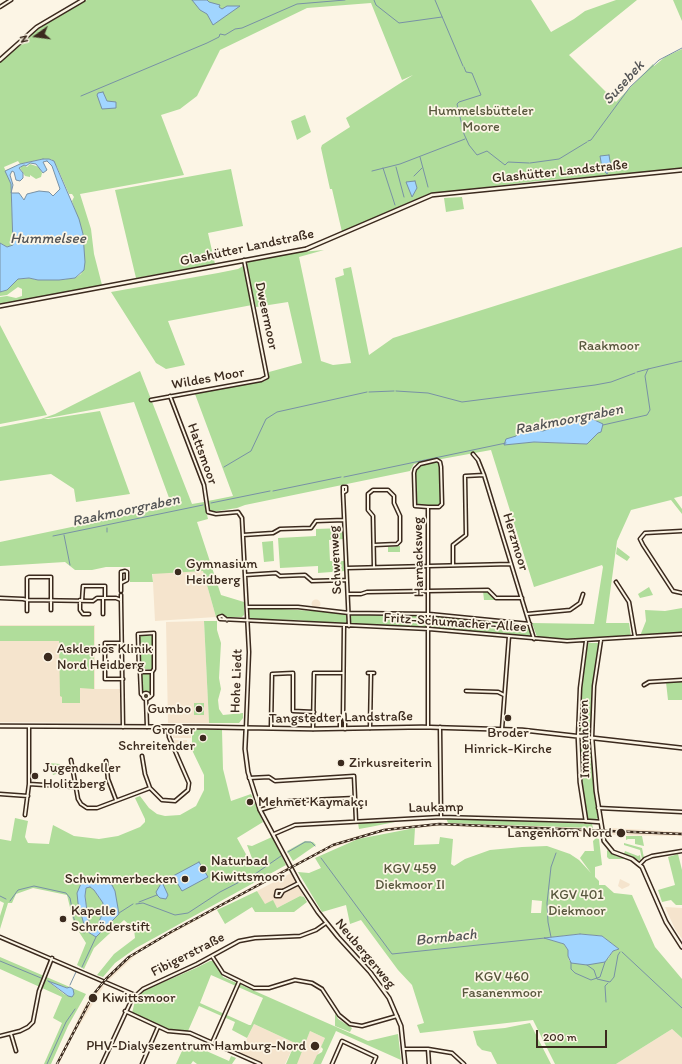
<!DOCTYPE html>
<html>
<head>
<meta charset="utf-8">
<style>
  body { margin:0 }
  #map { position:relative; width:682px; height:1064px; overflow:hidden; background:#fcf5e5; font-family:Itim,sans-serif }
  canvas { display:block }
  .north { position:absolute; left:16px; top:16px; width:40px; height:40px; -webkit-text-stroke:3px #fcf5e5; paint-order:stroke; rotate:256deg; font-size:11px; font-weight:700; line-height:16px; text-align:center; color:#3b2a1e }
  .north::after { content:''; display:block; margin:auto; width:14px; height:18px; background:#3b2a1e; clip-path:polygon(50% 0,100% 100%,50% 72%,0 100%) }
  .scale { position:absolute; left:536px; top:1030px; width:71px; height:18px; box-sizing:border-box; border:2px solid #3b2a1e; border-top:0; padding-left:5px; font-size:12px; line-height:14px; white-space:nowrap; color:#3b2a1e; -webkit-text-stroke:3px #fcf5e5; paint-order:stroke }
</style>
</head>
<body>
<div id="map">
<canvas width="682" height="1064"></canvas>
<div class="north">N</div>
<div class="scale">200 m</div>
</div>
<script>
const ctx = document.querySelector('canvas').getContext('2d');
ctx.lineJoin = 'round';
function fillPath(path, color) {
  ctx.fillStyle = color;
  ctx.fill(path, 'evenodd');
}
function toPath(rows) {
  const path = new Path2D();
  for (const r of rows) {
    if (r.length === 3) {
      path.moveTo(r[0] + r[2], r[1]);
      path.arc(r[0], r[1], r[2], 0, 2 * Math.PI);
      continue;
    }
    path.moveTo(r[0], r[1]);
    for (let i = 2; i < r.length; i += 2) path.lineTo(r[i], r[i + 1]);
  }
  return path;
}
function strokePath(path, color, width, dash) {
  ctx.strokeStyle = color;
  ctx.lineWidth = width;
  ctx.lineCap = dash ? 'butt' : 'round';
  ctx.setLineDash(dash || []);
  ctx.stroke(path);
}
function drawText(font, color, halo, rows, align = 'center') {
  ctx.font = font + ' Itim,sans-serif';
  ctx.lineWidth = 3.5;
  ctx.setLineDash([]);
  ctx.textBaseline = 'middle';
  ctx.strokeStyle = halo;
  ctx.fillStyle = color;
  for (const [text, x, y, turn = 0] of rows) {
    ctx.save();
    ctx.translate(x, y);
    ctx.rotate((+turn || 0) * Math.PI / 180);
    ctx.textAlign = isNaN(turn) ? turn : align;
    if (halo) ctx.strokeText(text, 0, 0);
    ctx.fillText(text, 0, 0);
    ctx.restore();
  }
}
const built = toPath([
  [150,525,203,571,216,617,155,621],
  [316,604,4.5],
  [204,621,209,723,168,723,166,622],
  [0,625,95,625,95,689,120,689,120,723,0,722],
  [173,730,191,730,191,738,173,738],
  [174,740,187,740,187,743,178,747,175,745],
  [440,823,439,826,404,829,374,834,334,847,295,866,294,864,334,844,350,838,391,827],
  [448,823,593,828,593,833,448,826],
  [611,828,682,832,682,836,612,835],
  [288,867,289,870,140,951,109,980,105,978,140,948],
  [291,873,304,897,300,896,277,908,265,905,257,891],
  [620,879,630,884,629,886,622,889,618,886],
  [665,907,682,908,682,939,675,929],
  [100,984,104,986,72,1037,59,1064,56,1064,84,1007],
  [254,1024,295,1043,285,1064,264,1064,240,1053],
  [672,1029,682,1038,682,1064,616,1064],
  [310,1031,325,1038,314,1064,296,1064]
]);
const green = toPath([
  [87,0,531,0,551,32,574,19,585,11,616,0,637,0,569,55,616,102,653,64,654,66,665,57,682,49,682,169,538,181,428,194,342,232,332,189,330,189,321,148,322,145,350,127,346,118,413,75,402,80,371,3,307,8,220,50,197,96,180,109,161,115,184,175,80,194,91,229,94,254,102,285,0,304,0,297,7,296,16,298,22,296,22,289,18,287,7,295,0,296,0,292,7,290,18,279,29,278,38,280,59,280,75,278,81,274,84,268,83,234,72,201,74,197,72,194,69,194,57,167,51,159,43,159,20,164,18,161,4,167,11,184,13,245,7,247,0,243,0,61,38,29],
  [673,0,682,0,682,21],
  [305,115,311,132,297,140,291,121],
  [30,164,39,167,42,173,41,177,36,179,30,175,30,177,25,176,20,168,23,165,27,167],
  [231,169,243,226,208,233,215,264,136,278,115,190],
  [462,197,464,209,446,212,444,198],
  [682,247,682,496,674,498,682,509,682,514,671,500,631,510,617,541,606,623,629,623,631,636,567,639,537,637,532,623,594,624,603,567,602,565,534,587,491,450,414,464,410,471,245,505,237,508,212,512,210,510,208,501,233,496,195,394,265,381,269,376,269,372,302,363,288,302,256,307,246,267,248,262,288,253,324,250,299,257,321,361,333,365,351,363,335,278,344,275,343,269,351,267,369,355,393,338],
  [583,415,594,421,598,432,587,444,534,442,504,444,518,437,523,428,543,431],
  [243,266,252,305,168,321,185,365,166,369,156,363,111,292,218,273,238,269],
  [0,325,47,415,0,424],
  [140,371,192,504,204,502,208,519,197,522,221,595,244,602,244,615,242,617,216,617,203,571,152,574,153,582,130,582,130,567,106,567,92,570,75,570,65,562,0,566,0,542,172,506,134,402,43,419,48,419,100,411,130,494,76,502,74,489,51,474,0,481,0,427,41,419,55,414],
  [438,462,440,466,441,504,438,506,416,506,416,469,420,465],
  [343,528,344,539,329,540,330,561,345,561,345,571,318,573,318,566,280,568,278,538,316,536,316,529],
  [273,541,274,561,264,562,262,542],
  [400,546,400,552,388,552,388,547],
  [617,547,630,557,627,561,616,554],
  [649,587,653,595,640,598,638,594],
  [483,591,487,591,495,600,484,600],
  [248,607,347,613,347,625,298,620,250,619],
  [682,608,682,633,640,636,646,621,645,610,665,611],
  [350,614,426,615,426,627,351,625],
  [430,616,529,625,532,636,430,628],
  [204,621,217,621,217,630,221,643,219,678,221,689,218,700,219,709,223,715,243,713,243,718,239,723,209,723],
  [0,626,94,626,94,689,80,688,80,703,62,703,62,697,60,696,59,641,0,641],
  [141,635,153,636,152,670,140,668,139,637],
  [587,643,599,643,593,686,591,733,579,732,582,677],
  [141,672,151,672,151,694,149,695,147,699,142,694],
  [682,681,682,700,668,700,666,682],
  [194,703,204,703,204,715,194,715],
  [192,729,222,730,223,769,231,801,251,794,263,822,237,838,252,865,255,861,253,861,247,845,252,846,272,837,286,865,136,948,115,963,103,977,97,975,114,954,135,938,134,929,124,920,94,948,84,969,77,965,86,943,74,924,67,895,33,888,16,894,12,903,8,903,0,929,0,916,4,903,0,901,0,839,11,841,15,818,28,821,25,837,28,843,49,844,53,825,74,836,99,839,118,836,140,827,145,822,145,819,135,798,140,796,149,808,157,814,165,816,180,815,196,806,204,790,204,775,192,750],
  [90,878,103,878,108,881,118,913,96,937,88,932,85,928,78,903,82,881],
  [579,741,591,742,592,767,598,818,594,820,587,819,582,780],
  [49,763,60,764,62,772,53,775],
  [446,818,592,824,593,828,448,823],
  [395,822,370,827,359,829,358,823],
  [415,828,414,845,439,844,440,837,453,839,451,864,454,866,465,859,490,850,522,847,547,846,570,854,579,860,591,873,580,858,585,851,594,851,593,841,596,838,599,839,602,865,595,867,595,877,599,881,599,885,605,885,614,893,632,895,655,947,682,979,682,1038,672,1029,616,1064,555,1064,533,1020,420,1033,417,1025,424,1023,412,985,398,970,361,920,350,924,346,905,322,912,298,872,309,873,321,868,315,858,358,839],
  [532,900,542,901,541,913,531,913],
  [580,934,602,936,619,949,613,951,608,959,569,961,568,950,564,944,545,938],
  [626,836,642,836,644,846,635,844,635,839,628,839,626,840],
  [305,841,313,842,316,845,293,861,287,851],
  [624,843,642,848,644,858,642,859,640,850,624,845],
  [607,850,616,856,625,859,609,859,607,857],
  [625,851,638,856,640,855,641,861,624,854],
  [678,854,682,870,682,905,676,905,671,900,662,902,658,890,675,885,668,857],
  [86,887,90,887,94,890,103,903,101,917,97,926,92,928,88,919,85,896],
  [257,891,265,904,273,900,277,908,300,896,304,897,307,902,294,912,255,912,252,907,225,924,217,910],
  [0,957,86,994,68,1026,51,1064,44,1064,62,1023,53,1018,62,997,0,969],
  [49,982,68,988,68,996,64,994],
  [210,961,213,961,223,977,368,1041,398,1034,401,1060,336,1031,321,1064,313,1064,317,1055,322,1052,323,1049,321,1047,325,1038,310,1031,297,1064,286,1064,295,1043,254,1024,247,1038,232,1030,235,1022,199,1006,188,1031,171,1031,132,1013,136,997,143,991,196,968],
  [211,975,263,998,251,1025,249,1025,200,1003],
  [335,1013,338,1019,352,1028,350,1032,335,1026],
  [530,1023,551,1064,497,1064,491,1052,482,1050,477,1045,473,1031,505,1028],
  [186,1042,229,1061,231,1056,236,1058,232,1064,197,1064,193,1061,191,1064,176,1064]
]);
const water = toPath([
  [192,0,207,0,209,2,220,5,219,7,222,9,227,6,240,6,213,25,207,14,200,10,192,0],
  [103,92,107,101,116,102,116,108,102,109,97,95,98,93,103,92],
  [609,155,611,167,607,174,602,168,600,156,609,155],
  [43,159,49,159,54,161,79,219,83,234,85,262,84,270,75,278,59,280,38,280,29,278,18,279,7,290,0,292,0,243,7,247,13,245,11,184,5,171,20,164,43,159],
  [47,161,52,166,60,189,53,196,49,192,39,191,27,194,24,200,19,193,11,193,13,185,10,175,12,171,14,172,16,180,20,181,23,178,23,173,19,168,24,165,26,166,30,163,36,164,43,173,47,170,43,162,47,161],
  [415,181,417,188,412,197,406,182,415,181],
  [584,415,603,424,601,432,598,433,587,444,534,442,504,445,506,439,516,436,523,428,543,431,584,415],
  [199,862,208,877,182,891,173,876,199,862],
  [90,878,102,878,112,885,115,891,119,914,96,937,88,932,85,928,78,903,77,893,80,886,82,881,90,878],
  [90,887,94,890,103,903,101,917,97,926,92,928,88,919,85,896,86,888,90,887],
  [162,882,168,895,166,899,160,898,157,895,156,892,162,882],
  [580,934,602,936,619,949,613,951,605,962,587,965,571,963,568,956,568,950,564,944,544,938,580,934],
  [48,981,67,988,70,987,73,989,74,994,72,997,68,996,48,981]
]);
const stream = toPath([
  [374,0,376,5,399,23,442,17],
  [435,0,463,66],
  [464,67,466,72,472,73,481,95,459,102,457,104,464,134,469,145,477,155,487,151,505,165,508,162,529,163],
  [81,96,207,43,219,37,220,34,225,35,235,29,242,28,297,4,345,0],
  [588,141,591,140,630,87,659,60,682,48],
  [420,157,428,187],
  [530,163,559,159,587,142],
  [396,167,404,197],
  [383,168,395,205],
  [372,171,400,164,465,139],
  [414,176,422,168],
  [637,372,648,369],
  [396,391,428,393,462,402,595,385,611,382,635,373],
  [369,392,394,391],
  [603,425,647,415,650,410,645,376,648,369,682,361],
  [224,467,251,451,266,419,277,412,367,392],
  [344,477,506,443],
  [273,491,341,477],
  [211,503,270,491],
  [107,528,107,532],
  [64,535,70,565],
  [53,536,203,505],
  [288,852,305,842,311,842,315,846],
  [321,858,392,954,545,938],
  [0,896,6,899],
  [10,901,18,890,34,886,66,893,70,898,74,919,80,930,84,933],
  [139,902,157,895],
  [136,904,143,903,175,915,188,913,220,892,255,874,281,856],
  [119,913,133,904],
  [551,937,548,922,547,903,551,867,556,853],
  [622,952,682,1008],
  [0,961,41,978],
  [571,963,571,969,575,973,591,980,600,977,605,962],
  [587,965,594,970,597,979,610,982,614,977,618,955,620,952],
  [82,967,96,937],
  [70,985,76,972],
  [606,1002,605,986,608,983],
  [47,1064,66,1022,75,1009]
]);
const minor = toPath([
  [0,7,11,0],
  [170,396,204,485,208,512,216,514,238,512,242,518,249,652,246,728],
  [151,400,261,380,267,377,244,260],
  [473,454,478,460,484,475,534,639],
  [343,493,343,487,346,487,346,491,343,493,349,626],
  [682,531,645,533,640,539,643,545,673,591,682,593],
  [243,535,273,533,280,529,311,528,316,521,344,520],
  [374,545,397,544,400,541,400,516,394,503,394,496,388,490,373,490,368,494,368,510,373,516,374,567],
  [453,565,453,545,466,535,465,476,484,475],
  [347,568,511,564],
  [245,575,276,573,280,576,305,575,312,581,347,580],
  [616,582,629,602,635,637],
  [121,591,121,583,127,580,127,572,125,571,121,572,121,583],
  [348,594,361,594,367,592,488,590,496,598,522,598],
  [0,598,23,599,27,600,93,601,97,598,116,598,121,600,123,727],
  [80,600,80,610,83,614,89,614],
  [121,600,121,595],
  [82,601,83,586,105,586,105,598],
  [247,607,298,607,349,613,429,614,530,624],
  [27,611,27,578,29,577,51,577,51,610],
  [103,614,103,598],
  [527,614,570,610,580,603,583,594],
  [227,620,222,616,219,617,220,619,429,629,567,641,682,634],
  [344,626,343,716,345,720,345,729],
  [122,643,105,643,105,679,123,679],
  [140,672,152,672],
  [368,673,374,673],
  [644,685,649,682,682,680],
  [466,691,498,692,504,695],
  [146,696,3],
  [143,696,141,694,140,672,139,668,138,634,154,633,154,669,152,672,152,695,150,697],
  [146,699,147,727],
  [428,727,428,507,439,507,442,504,441,467,440,462,437,460,420,464,415,469,414,473,415,506,428,507],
  [440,727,441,817],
  [271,728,272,674,293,673,293,711,314,712],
  [340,728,340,720,343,716],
  [370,728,371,673],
  [313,729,314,673,343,673],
  [502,729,509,636],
  [578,736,580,688,586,641],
  [592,738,594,686,601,640],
  [142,756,145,774,150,788],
  [71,760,78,799,81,804,87,808,97,808,150,788,162,800,175,801,188,790,189,783,169,737,168,727],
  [106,761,108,779,116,800],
  [249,778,269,777,275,781,354,776,356,821],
  [29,784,75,787],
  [0,794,28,796],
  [598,808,682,812],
  [260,810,289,801,355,798],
  [25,815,29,784,29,727],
  [274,834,295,825,441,817,586,821],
  [640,864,645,859,652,856,682,851],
  [283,891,280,896,276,896,277,891,283,891,299,883],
  [0,937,135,995],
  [212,956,223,973,254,988,269,988,295,980,312,983,322,989,339,1015,350,1024,362,1026,397,1016],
  [125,1011,168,1031,190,1033,260,1064],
  [11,1034,16,1051],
  [0,1036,20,1031,28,1027,33,1022,39,991,52,958],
  [212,1043,239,982],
  [404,1049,428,1049,452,1053,464,1064],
  [428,1049,429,1064],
  [102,1064,132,999,143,989,197,964,239,941,255,938,300,936,316,930,326,923],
  [142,1064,158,1027],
  [332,1064,342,1041,376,1057,373,1064]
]);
const tertiary = toPath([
  [0,60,37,27,83,0],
  [0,306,306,249,432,195,682,170],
  [0,726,205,727,313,729,422,727,522,730,682,748],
  [246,728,245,749,248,772,260,810,299,883,318,912,338,937,370,972,389,998,401,1026,405,1064],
  [578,736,580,782,586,821,600,822],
  [592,738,596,791,604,841,613,852,632,859,642,867,666,922,682,947]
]);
const rail = toPath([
  [57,1064,93,995,106,979,129,957,171,932,333,845,384,830,439,824,682,834]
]);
const markers = [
  [178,572,4,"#3b2a1e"],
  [48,657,5,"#3b2a1e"],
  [199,709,4,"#3b2a1e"],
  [508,718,4,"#3b2a1e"],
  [203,738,4,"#3b2a1e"],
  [341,763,4,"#3b2a1e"],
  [35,776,4,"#3b2a1e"],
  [250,802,4,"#3b2a1e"],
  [621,833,5,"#3b2a1e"],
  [203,869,4,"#3b2a1e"],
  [185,879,4,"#3b2a1e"],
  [63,919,4,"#3b2a1e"],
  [93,998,5,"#3b2a1e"],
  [315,1046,5,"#3b2a1e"]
];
const parkNames = [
  ["Hummelsbütteler",481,111],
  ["Moore",481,127],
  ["Raakmoor",609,346],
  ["KGV 459",410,869],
  ["Diekmoor II",410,885],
  ["KGV 401",577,895],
  ["Diekmoor",577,911],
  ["KGV 460",502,977],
  ["Fasanenmoor",502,993]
];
const streetNames = [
  ["Glashütter Landstraße",560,172,-6],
  ["Glashütter Landstraße",247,248,-12],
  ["Dweermoor",266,316,78],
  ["Wildes Moor",208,379,-10],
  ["Hattsmoor",202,454,70],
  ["Herzmoor",515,542,73],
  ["Harnacksweg",419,557,-91],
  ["Schwenweg",336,560,-93],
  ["Fritz-Schumacher-Allee",455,623,4],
  ["Hohe Liedt",237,681,-88],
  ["Tangstedter Landstraße",341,718,-1],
  ["Immenhöven",585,739,-91],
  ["Laukamp",436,808,-1],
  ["Neubergerweg",365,954,50],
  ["Fibigerstraße",188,955,-27]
];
const poiNames = [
  ["Gymnasium",186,564],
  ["Heidberg",186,580],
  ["Asklepios Klinik",57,649],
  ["Nord Heidberg",57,665],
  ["Gumbo",191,709,"right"],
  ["Großer",195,730,"right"],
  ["Schreitender",195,746,"right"],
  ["Broder",508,733,"center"],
  ["Hinrick-Kirche",508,749,"center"],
  ["Zirkusreiterin",349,763],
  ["Jugendkeller",43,768],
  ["Holitzberg",43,784],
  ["Mehmet Kaymakçı",258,802],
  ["Langenhorn Nord",612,833,"right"],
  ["Naturbad",211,861],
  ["Kiwittsmoor",211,877],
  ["Schwimmerbecken",177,879,"right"],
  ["Kapelle",71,911],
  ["Schröderstift",71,927],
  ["Kiwittsmoor",102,998],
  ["PHV-Dialysezentrum Hamburg-Nord",306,1046,"right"]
];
const waterNames = [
  ["Susebek",624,83,-48],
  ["Hummelsee",48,239],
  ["Raakmoorgraben",569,420,-11],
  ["Raakmoorgraben",126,511,-12],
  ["Bornbach",446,938,-6]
];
fillPath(built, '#f5e4cd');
fillPath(green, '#b0dd9b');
fillPath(water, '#a1d5ff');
strokePath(water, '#7891a5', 1);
strokePath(stream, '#7891a5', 1);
strokePath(minor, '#3b2a1e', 5);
strokePath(tertiary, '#3b2a1e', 5.5);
strokePath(minor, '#fcf5e5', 2);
strokePath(tertiary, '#fcf5e5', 2.5);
strokePath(rail, '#3b2a1e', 2.5);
strokePath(rail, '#fcf5e5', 1, [3]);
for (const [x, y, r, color] of markers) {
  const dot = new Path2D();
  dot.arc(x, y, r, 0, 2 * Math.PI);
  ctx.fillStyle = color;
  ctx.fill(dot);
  strokePath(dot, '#fcf5e5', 1.5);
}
drawText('14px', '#58573d', '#fcf5e5', parkNames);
drawText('14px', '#3b2a1e', '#fcf5e5', streetNames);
drawText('14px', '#3b2a1e', '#fcf5e5', poiNames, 'left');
drawText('italic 15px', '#545556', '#fcf5e5', waterNames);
</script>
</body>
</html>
